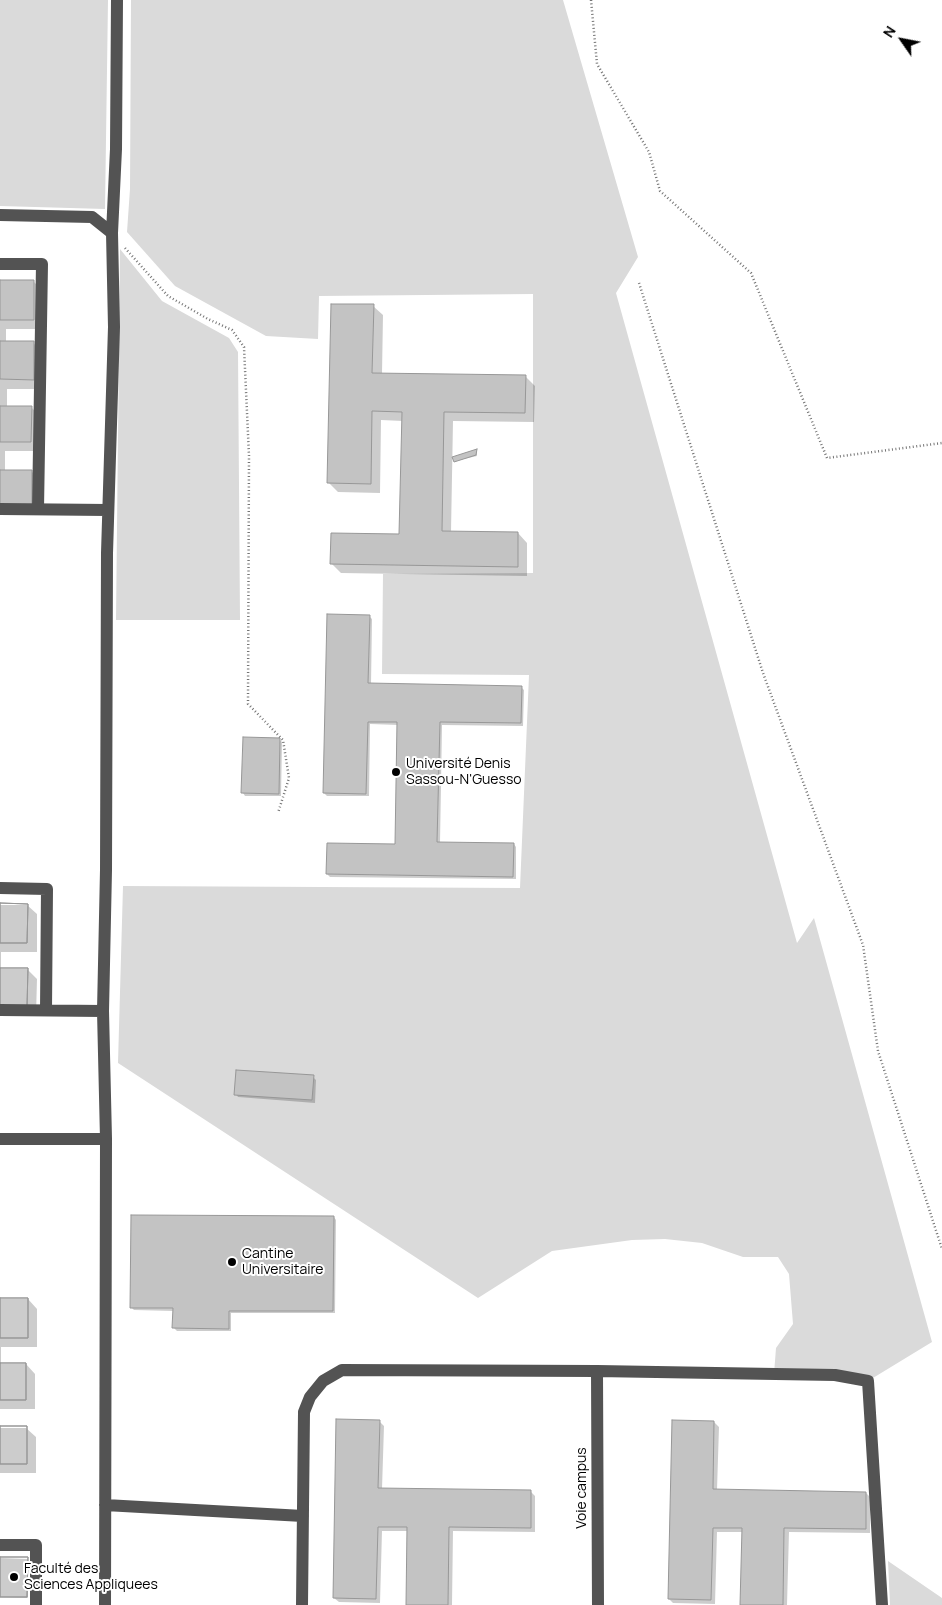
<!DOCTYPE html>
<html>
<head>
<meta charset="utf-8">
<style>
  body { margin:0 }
  #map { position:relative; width:942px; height:1605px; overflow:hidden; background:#fff; font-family:Manrope,sans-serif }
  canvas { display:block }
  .north { position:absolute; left:877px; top:15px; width:50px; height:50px; -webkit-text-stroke:4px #fff; paint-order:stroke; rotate:303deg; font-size:14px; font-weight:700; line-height:20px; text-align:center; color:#000 }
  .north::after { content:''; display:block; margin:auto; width:18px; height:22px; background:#000; clip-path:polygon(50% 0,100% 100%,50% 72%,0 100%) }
</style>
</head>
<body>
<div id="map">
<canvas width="942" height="1605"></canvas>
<div class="north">N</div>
</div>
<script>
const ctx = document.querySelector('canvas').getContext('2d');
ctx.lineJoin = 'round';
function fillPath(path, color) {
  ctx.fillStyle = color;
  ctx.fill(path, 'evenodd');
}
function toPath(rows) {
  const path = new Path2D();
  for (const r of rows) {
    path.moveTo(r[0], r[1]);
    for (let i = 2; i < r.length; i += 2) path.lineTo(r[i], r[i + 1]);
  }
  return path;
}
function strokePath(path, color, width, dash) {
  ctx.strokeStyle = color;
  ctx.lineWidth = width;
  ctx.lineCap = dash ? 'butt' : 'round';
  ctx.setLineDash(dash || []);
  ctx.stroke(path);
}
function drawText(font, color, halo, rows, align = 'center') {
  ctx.font = font + ' Manrope,sans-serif';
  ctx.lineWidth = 4;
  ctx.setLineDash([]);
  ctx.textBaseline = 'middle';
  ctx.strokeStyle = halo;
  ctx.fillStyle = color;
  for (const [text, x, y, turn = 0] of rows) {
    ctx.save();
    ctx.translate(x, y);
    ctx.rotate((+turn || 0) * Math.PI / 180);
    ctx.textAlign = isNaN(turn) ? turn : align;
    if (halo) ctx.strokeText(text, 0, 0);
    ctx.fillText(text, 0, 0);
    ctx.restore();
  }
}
const green = toPath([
  [0,0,108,0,105,209,0,206],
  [131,0,563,0,638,257,616,293,797,943,814,918,932,1342,868,1381,774,1374,776,1348,793,1324,789,1274,778,1257,743,1257,702,1243,665,1239,632,1240,552,1251,478,1298,118,1063,123,886,520,888,529,675,382,674,383,574,533,573,533,294,319,296,318,339,266,336,175,286,127,232,130,189],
  [120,249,162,301,229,338,238,352,240,620,116,620],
  [888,1561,942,1598,942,1605,890,1605]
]);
const shadow = toPath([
  [0,281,33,281,43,291,43,329,6,329,6,342,33,343,43,352,43,389,7,389,7,407,31,407,41,417,40,451,5,451,5,471,32,472,41,481,41,514,0,514],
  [373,306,383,315,382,374,525,376,535,386,534,422,453,421,451,532,518,533,527,543,527,576,341,573,331,563,400,535,403,421,381,420,380,493,338,492,329,483],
  [477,450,477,456,455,461,454,457],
  [369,616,372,619,371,685,521,687,524,690,523,726,442,725,440,843,514,844,516,847,516,879,330,877,327,874,396,846,399,725,370,724,369,796,327,796,324,793],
  [279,739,282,742,281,796,245,796,243,793],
  [0,905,27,905,37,914,37,952,1,952,1,969,27,969,37,979,36,1016,0,1015],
  [313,1077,316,1080,315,1103,238,1097,236,1094],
  [334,1217,336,1220,335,1313,231,1313,231,1331,177,1331,174,1328,174,1311,134,1310,131,1307],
  [0,1299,28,1299,37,1309,37,1347,1,1347,1,1364,26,1364,35,1374,35,1409,0,1409],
  [379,1421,384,1426,382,1489,531,1492,535,1496,535,1532,453,1531,452,1605,407,1605,408,1531,382,1531,380,1603,339,1602,334,1598],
  [714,1422,719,1427,717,1490,866,1493,870,1497,870,1533,789,1532,787,1605,742,1605,743,1532,717,1532,715,1604,673,1603,669,1599],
  [0,1428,26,1428,36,1437,36,1473,0,1473],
  [0,1558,28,1559,28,1598,0,1597]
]);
const building = toPath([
  [0,280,34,280,34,320,0,320,0,280],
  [331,304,374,304,372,373,526,375,525,413,444,412,442,531,518,532,518,567,330,564,331,533,399,534,402,412,372,411,371,484,327,483,331,304],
  [0,341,34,341,34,380,0,379,0,341],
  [0,406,32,406,31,442,0,442,0,406],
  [477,449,476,455,454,462,452,457,477,449],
  [0,470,32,470,32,505,0,505,0,470],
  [327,614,370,615,368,683,522,686,521,723,440,722,437,842,514,843,513,877,326,874,327,843,395,844,397,722,368,722,366,794,323,793,327,614],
  [243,737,280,738,279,794,241,793,243,737],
  [0,903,28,904,27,943,0,943,0,903],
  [0,903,28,904,27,943,0,943,0,903],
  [0,968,28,968,27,1006,0,1006,0,968],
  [0,968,28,968,27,1006,0,1006,0,968],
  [236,1070,314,1075,312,1100,234,1095,236,1070],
  [131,1215,334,1216,333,1311,229,1311,229,1329,172,1328,173,1308,130,1308,131,1215],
  [0,1298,28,1298,28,1338,0,1338,0,1298],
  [0,1298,28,1298,28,1338,0,1338,0,1298],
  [0,1363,26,1363,26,1400,0,1400,0,1363],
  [0,1363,26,1363,26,1400,0,1400,0,1363],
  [336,1419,380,1420,378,1488,531,1490,531,1528,449,1527,448,1605,406,1605,407,1527,378,1527,376,1599,333,1598,336,1419],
  [672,1420,714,1421,713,1489,866,1492,866,1529,784,1528,783,1605,740,1605,742,1528,713,1528,711,1600,668,1599,672,1420],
  [0,1426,27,1426,27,1464,0,1464,0,1426],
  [0,1426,27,1426,27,1464,0,1464,0,1426],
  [0,1557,28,1557,27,1597,0,1597,0,1557],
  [0,1557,28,1557,27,1597,0,1597,0,1557]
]);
const path = toPath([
  [591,0,597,64,649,152,660,191,751,273,827,458,942,443],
  [125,248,168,296,208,319,232,330,244,347,249,456,248,704,283,740,289,778,278,813],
  [639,283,763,673,863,945,878,1051,942,1249]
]);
const minor = toPath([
  [0,215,92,217,112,233],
  [0,264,42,264,38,509],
  [0,509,108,510],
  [0,888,47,889,46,1010],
  [0,1010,103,1011],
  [0,1139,106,1139],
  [597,1371,598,1605],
  [105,1505,303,1516],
  [0,1545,36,1545,36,1605],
  [105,1605,106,1139,103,1011,106,870,107,553,114,327,112,233,116,149,117,0],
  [302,1605,304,1412,310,1397,323,1381,342,1370,597,1371,835,1375,868,1381,882,1605]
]);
const markers = [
  [396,772,5,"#000"],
  [232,1262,5,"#000"],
  [14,1577,5,"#000"]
];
const poiNames = [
  ["Université Denis",406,764],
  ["Sassou-N'Guesso",406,780],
  ["Cantine",242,1254],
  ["Universitaire",242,1270],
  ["Faculté des",24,1569],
  ["Sciences Appliquees",24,1585]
];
const streetNames = [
  ["Voie campus",582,1488,-90]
];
fillPath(green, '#dadada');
fillPath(shadow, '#0003');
fillPath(building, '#c3c3c3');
strokePath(building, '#979797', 1);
strokePath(path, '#757575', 2.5, [1, 2.5]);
strokePath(minor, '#535353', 12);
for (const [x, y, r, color] of markers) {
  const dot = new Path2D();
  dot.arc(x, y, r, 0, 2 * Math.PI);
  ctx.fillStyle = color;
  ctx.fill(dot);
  strokePath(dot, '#fff', 2);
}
drawText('14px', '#000', '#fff', poiNames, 'left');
drawText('14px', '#000', '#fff', streetNames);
</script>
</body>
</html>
